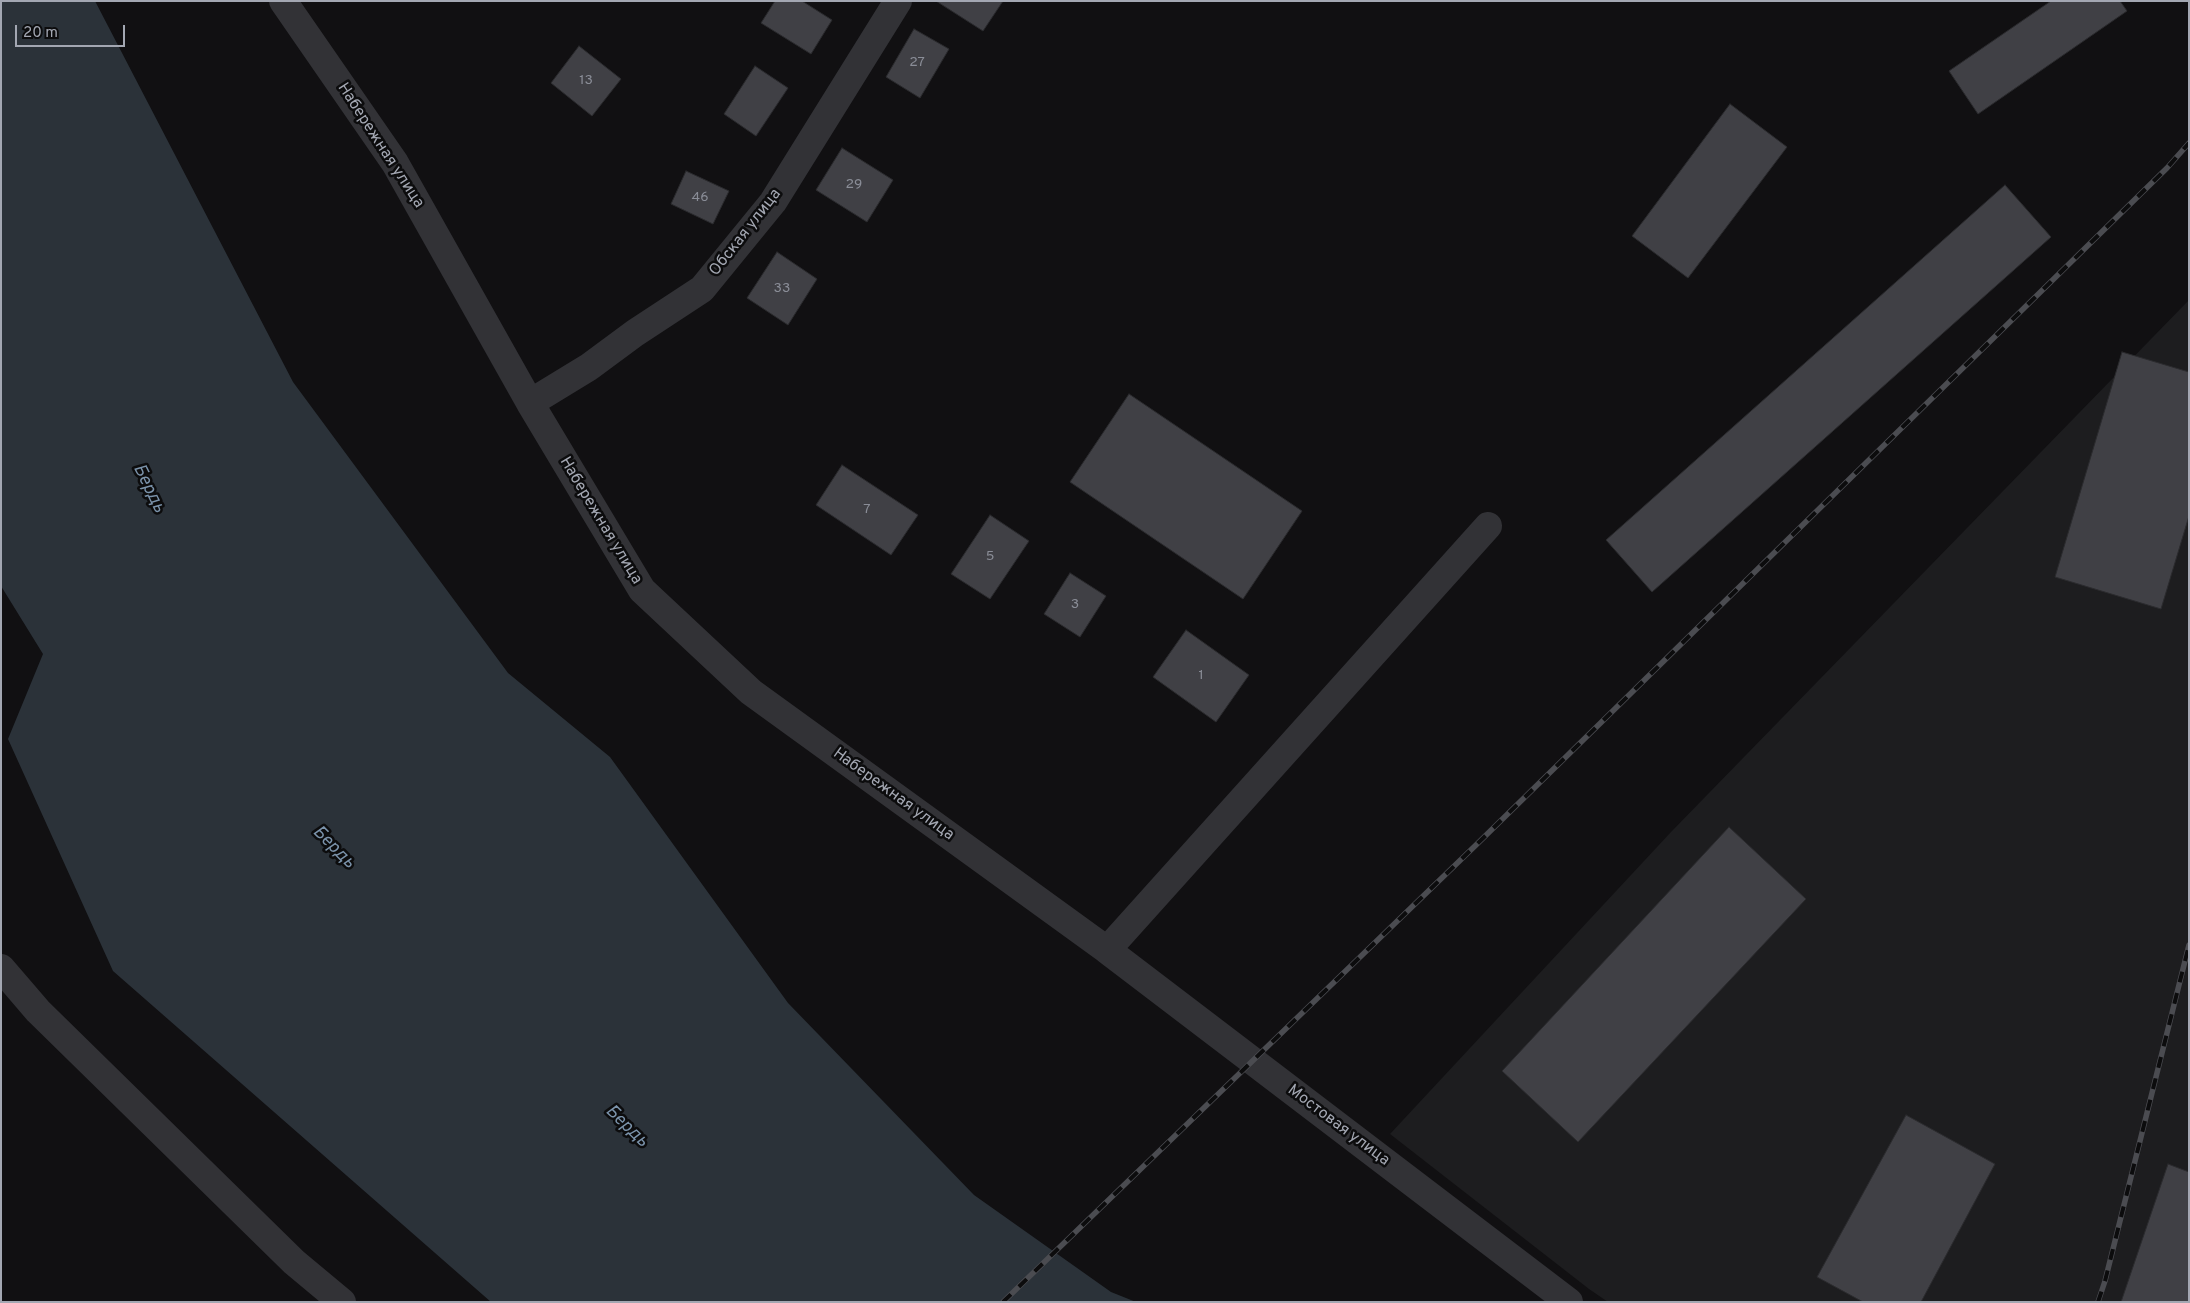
<!DOCTYPE html>
<html>
<head>
<meta charset="utf-8">
<style>
  body { margin:0 }
  #map { position:relative; width:2190px; height:1303px; overflow:hidden; background:#111012; font-family:Overpass,sans-serif }
  canvas { display:block }
  .frame { position:absolute; inset:0; border:2px solid #a3a7b2; pointer-events:none }
  .scale { position:absolute; left:15px; top:25px; width:110px; height:22px; box-sizing:border-box; border:2px solid #a3a7b2; border-top:0; padding-left:6px; font-size:15px; line-height:18px; white-space:nowrap; color:#a3a7b2; -webkit-text-stroke:4px #0c0c0d; paint-order:stroke }
</style>
</head>
<body>
<div id="map">
<canvas width="2190" height="1303"></canvas>
<div class="frame"></div>
<div class="scale">20 m</div>
</div>
<script>
const ctx = document.querySelector('canvas').getContext('2d');
ctx.lineJoin = 'round';
function fillPath(path, color) {
  ctx.fillStyle = color;
  ctx.fill(path, 'evenodd');
}
function toPath(rows) {
  const path = new Path2D();
  for (const r of rows) {
    path.moveTo(r[0], r[1]);
    for (let i = 2; i < r.length; i += 2) path.lineTo(r[i], r[i + 1]);
  }
  return path;
}
function strokePath(path, color, width, dash) {
  ctx.strokeStyle = color;
  ctx.lineWidth = width;
  ctx.lineCap = dash ? 'butt' : 'round';
  ctx.setLineDash(dash || []);
  ctx.stroke(path);
}
function drawText(font, color, halo, rows, align = 'center') {
  ctx.font = font + ' Overpass,sans-serif';
  ctx.lineWidth = 5;
  ctx.setLineDash([]);
  ctx.textBaseline = 'middle';
  ctx.strokeStyle = halo;
  ctx.fillStyle = color;
  for (const [text, x, y, turn = 0] of rows) {
    ctx.save();
    ctx.translate(x, y);
    ctx.rotate((+turn || 0) * Math.PI / 180);
    ctx.textAlign = isNaN(turn) ? turn : align;
    if (halo) ctx.strokeText(text, 0, 0);
    ctx.fillText(text, 0, 0);
    ctx.restore();
  }
}
const built = toPath([
  [2189,300,2189,1302,1608,1302,1589,1289,1390,1134,1671,832]
]);
const water = toPath([
  [1,1,95,1,293,382,508,673,610,757,788,1003,974,1195,1111,1292,1136,1302,491,1302,113,971,8,739,43,654,1,586]
]);
const building = toPath([
  [775,1,802,1,832,20,811,54,761,23,775,1],
  [936,1,1003,1,983,31,936,1],
  [2051,1,2120,1,2127,11,1978,114,1949,71,2051,1],
  [914,29,949,49,920,98,886,77,914,29],
  [579,46,621,79,592,116,551,83,579,46],
  [755,66,788,88,756,136,724,114,755,66],
  [1730,104,1787,147,1688,278,1632,236,1730,104],
  [842,148,893,180,867,222,816,190,842,148],
  [686,171,729,191,713,224,671,204,686,171],
  [2005,185,2051,237,1652,592,1606,540,2005,185],
  [777,252,817,279,788,325,747,298,777,252],
  [2122,352,2189,372,2189,516,2161,609,2055,577,2122,352],
  [1129,394,1302,511,1243,599,1070,482,1129,394],
  [842,465,918,515,891,555,816,505,842,465],
  [990,515,1029,541,990,599,951,574,990,515],
  [1070,573,1106,596,1080,637,1044,614,1070,573],
  [1186,630,1249,675,1216,722,1153,677,1186,630],
  [1729,827,1806,899,1578,1142,1502,1071,1729,827],
  [1906,1115,1995,1164,1921,1302,1863,1302,1817,1277,1906,1115],
  [2168,1164,2189,1172,2189,1302,2121,1302,2168,1164]
]);
const minor = toPath([
  [283,1,395,163,530,403,642,590,751,692,1107,950,1569,1302],
  [530,403,589,367,635,333,702,289,773,202,898,1],
  [1107,950,1488,526],
  [1,968,38,1011,294,1262,342,1302]
]);
const rail = toPath([
  [1003,1302,1476,845,2167,168,2189,143],
  [2098,1302,2105,1281,2189,945]
]);
const numberNames = [
  ["27",917,63],
  ["13",586,81],
  ["29",854,185],
  ["46",700,198],
  ["33",782,289],
  ["7",867,510],
  ["5",990,557],
  ["3",1075,605],
  ["1",1201,676]
];
const streetNames = [
  ["Набережная улица",380,146,57],
  ["Обская улица",746,233,-52],
  ["Набережная улица",600,521,59],
  ["Набережная улица",893,795,36],
  ["Мостовая улица",1338,1126,37]
];
const waterNames = [
  ["Бердь",148,489,64],
  ["Бердь",333,848,45],
  ["Бердь",626,1127,44]
];
fillPath(built, '#1d1d1f');
fillPath(water, '#2b3239');
fillPath(building, '#404045');
strokePath(building, '#2b2b2e', 1);
strokePath(minor, '#323236', 28);
strokePath(rail, '#4b4c51', 5.5);
strokePath(rail, '#0c0c0d', 4, [11]);
drawText('14px', '#8a8d97', null, numberNames);
drawText('16px', '#a3a7b2', '#0c0c0d', streetNames);
drawText('italic 18px', '#7b93ab', '#0c0c0d', waterNames);
</script>
</body>
</html>
